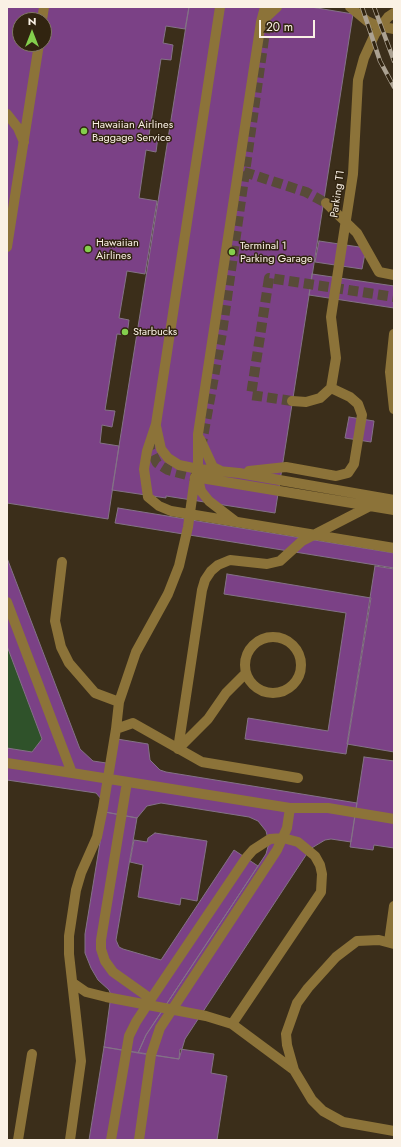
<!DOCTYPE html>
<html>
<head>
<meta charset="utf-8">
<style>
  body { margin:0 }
  #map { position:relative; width:401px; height:1147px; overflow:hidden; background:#3b2e1a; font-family:Jost,sans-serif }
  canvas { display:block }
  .frame { position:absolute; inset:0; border:8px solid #faf1e5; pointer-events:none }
  .north { position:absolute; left:12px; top:12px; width:40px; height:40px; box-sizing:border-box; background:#312410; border:1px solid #817665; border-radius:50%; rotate:0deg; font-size:11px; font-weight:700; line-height:16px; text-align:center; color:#faf1e5 }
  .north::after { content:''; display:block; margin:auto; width:14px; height:18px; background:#84cf4d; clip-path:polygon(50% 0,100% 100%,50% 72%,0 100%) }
  .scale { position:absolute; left:259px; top:20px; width:56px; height:18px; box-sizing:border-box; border:2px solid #faf1e5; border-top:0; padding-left:5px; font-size:12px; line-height:14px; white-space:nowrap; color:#faf1e5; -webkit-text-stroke:3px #312410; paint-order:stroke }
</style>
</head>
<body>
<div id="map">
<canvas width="401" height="1147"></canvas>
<div class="frame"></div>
<div class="north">N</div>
<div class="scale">20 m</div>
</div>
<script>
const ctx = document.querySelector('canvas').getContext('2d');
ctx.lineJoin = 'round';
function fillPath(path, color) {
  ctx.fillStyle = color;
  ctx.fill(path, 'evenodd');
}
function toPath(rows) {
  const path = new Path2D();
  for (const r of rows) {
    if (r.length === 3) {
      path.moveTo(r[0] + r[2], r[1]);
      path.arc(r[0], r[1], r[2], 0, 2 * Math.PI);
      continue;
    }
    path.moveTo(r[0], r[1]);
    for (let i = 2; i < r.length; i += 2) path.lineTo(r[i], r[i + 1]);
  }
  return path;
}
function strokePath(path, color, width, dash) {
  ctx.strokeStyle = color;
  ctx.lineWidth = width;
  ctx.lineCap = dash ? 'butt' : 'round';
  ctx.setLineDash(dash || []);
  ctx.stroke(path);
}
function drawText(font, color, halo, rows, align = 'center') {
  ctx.font = font + ' Jost,sans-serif';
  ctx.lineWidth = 3;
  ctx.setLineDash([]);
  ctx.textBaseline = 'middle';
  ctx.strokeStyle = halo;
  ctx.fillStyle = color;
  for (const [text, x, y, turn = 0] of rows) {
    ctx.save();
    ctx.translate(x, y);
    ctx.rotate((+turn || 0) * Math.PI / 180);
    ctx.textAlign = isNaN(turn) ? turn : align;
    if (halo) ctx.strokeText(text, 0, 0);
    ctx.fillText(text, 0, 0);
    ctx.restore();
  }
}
const green = toPath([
  [7,646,42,739,32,752,7,748]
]);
const building = toPath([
  [7,7,189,7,185,29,166,26,163,43,173,45,171,60,161,59,149,135,158,137,156,152,146,150,139,198,157,201,145,274,127,271,119,318,129,320,127,335,117,334,105,410,115,411,112,427,102,425,100,443,119,446,108,519,7,503,7,7],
  [20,20,44,20,44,44,20,44,20,20],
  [189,7,311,7,353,14,275,513,166,496,166,498,112,490,189,7],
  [319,241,366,248,362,269,315,262,319,241],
  [312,274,394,286,394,308,309,295,312,274],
  [349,417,374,421,371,442,345,438,349,417],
  [118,508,394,553,394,568,115,523,118,508],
  [7,558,80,749,93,761,113,764,117,739,148,744,150,760,160,770,166,772,357,803,351,842,331,839,325,840,310,849,185,1039,179,1059,138,1053,146,1035,266,854,269,843,266,831,258,821,249,817,161,803,147,806,137,818,100,811,102,800,96,793,7,780,7,748,32,752,42,739,7,646,7,558],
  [375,566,394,569,394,752,347,744,375,566],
  [227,574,371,598,346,754,245,739,248,718,328,731,346,613,224,594,227,574],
  [364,757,394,761,394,848,374,845,373,850,350,847,364,757],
  [105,812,137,818,116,940,119,947,123,949,161,960,234,850,258,866,146,1035,138,1053,104,1047,111,995,109,990,98,980,91,968,85,953,85,934,105,812],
  [155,833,207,841,197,901,181,898,180,905,138,897,143,865,130,862,134,840,147,842,148,838,155,833],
  [104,1047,179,1059,180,1049,214,1054,211,1073,227,1076,217,1140,89,1140,104,1047]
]);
const minorTunnel = toPath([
  [244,172,306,192,326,203],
  [292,401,251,395,269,278,394,297],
  [150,441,150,449,157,463,168,470,195,477,197,470],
  [201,448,222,333,268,11]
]);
const minor = toPath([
  [220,7,156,424,147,451,144,469,148,497,159,506,171,511,394,548],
  [350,7,367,21,378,26,394,29],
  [42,20,44,7],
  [262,21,277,7],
  [7,114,18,128,24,142],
  [326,203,357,233,379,272,394,275],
  [7,247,39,44],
  [394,334,390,372,394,409],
  [292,401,306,402,320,398,331,388,336,358,331,317,353,174,358,80,364,58,375,34,388,17,394,13],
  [156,426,161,449,168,458,179,465,198,469,239,473,394,500],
  [200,439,213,467,221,471],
  [249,471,286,467,336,476,348,473,354,464,362,415,358,404,350,397,331,388],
  [235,521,209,501,201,491,198,479,198,434,261,22,265,7],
  [62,562,55,621,61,647,69,663,95,693,119,702],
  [7,602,72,773,290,808,328,808,394,819],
  [273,665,28],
  [178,749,202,590,205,580,211,571,218,565,230,560,267,564,280,561,302,541,370,506],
  [178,749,208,719,226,693,246,673],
  [7,763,72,773],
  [298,778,202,762,133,723,116,729,119,702,136,652,168,594,179,566,188,527,195,477,394,510],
  [127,782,101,940,101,949,105,961,113,972,151,999],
  [389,942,394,906],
  [73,983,86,992,106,997,206,1016,232,1024,321,892,322,874,320,865,315,856,298,842,283,838,270,839,253,850,246,858,151,999,136,1022,129,1036,111,1140],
  [232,1024,294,1070,312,1100,323,1111,343,1122,394,1131],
  [294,1070,287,1045,286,1034,297,1003,308,988,336,957,357,941,379,940,394,944],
  [18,1140,32,1054],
  [70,1140,81,1061,69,954,69,936,76,890,81,873,97,837,103,808,116,729],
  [139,1140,151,1055,160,1028,277,850,287,828,290,808]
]);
const rail = toPath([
  [362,7,380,61,394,87],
  [374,7,394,61]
]);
const markers = [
  [84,131,4,"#84cf4d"],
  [88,249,4,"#84cf4d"],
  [232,252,4,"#84cf4d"],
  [125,332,4,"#84cf4d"]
];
const poiNames = [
  ["Hawaiian Airlines",92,125],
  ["Baggage Service",92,138],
  ["Hawaiian",96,243],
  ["Airlines",96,256],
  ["Terminal 1",240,246],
  ["Parking Garage",240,259],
  ["Starbucks",133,332]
];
const streetNames = [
  ["Parking T1",338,194,-82]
];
fillPath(green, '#2f522a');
fillPath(building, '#7b4186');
strokePath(building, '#847287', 1);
strokePath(minorTunnel, '#584b38', 10, [10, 5]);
strokePath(minor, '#8c7339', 10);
strokePath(rail, '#aba191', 4.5);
strokePath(rail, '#312410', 3, [9]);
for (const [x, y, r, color] of markers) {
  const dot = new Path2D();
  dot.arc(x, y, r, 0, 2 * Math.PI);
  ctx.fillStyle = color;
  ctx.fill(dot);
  strokePath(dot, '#312410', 1.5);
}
drawText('11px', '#faf1e5', '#312410', poiNames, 'left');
drawText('11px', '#faf1e5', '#312410', streetNames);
</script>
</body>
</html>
